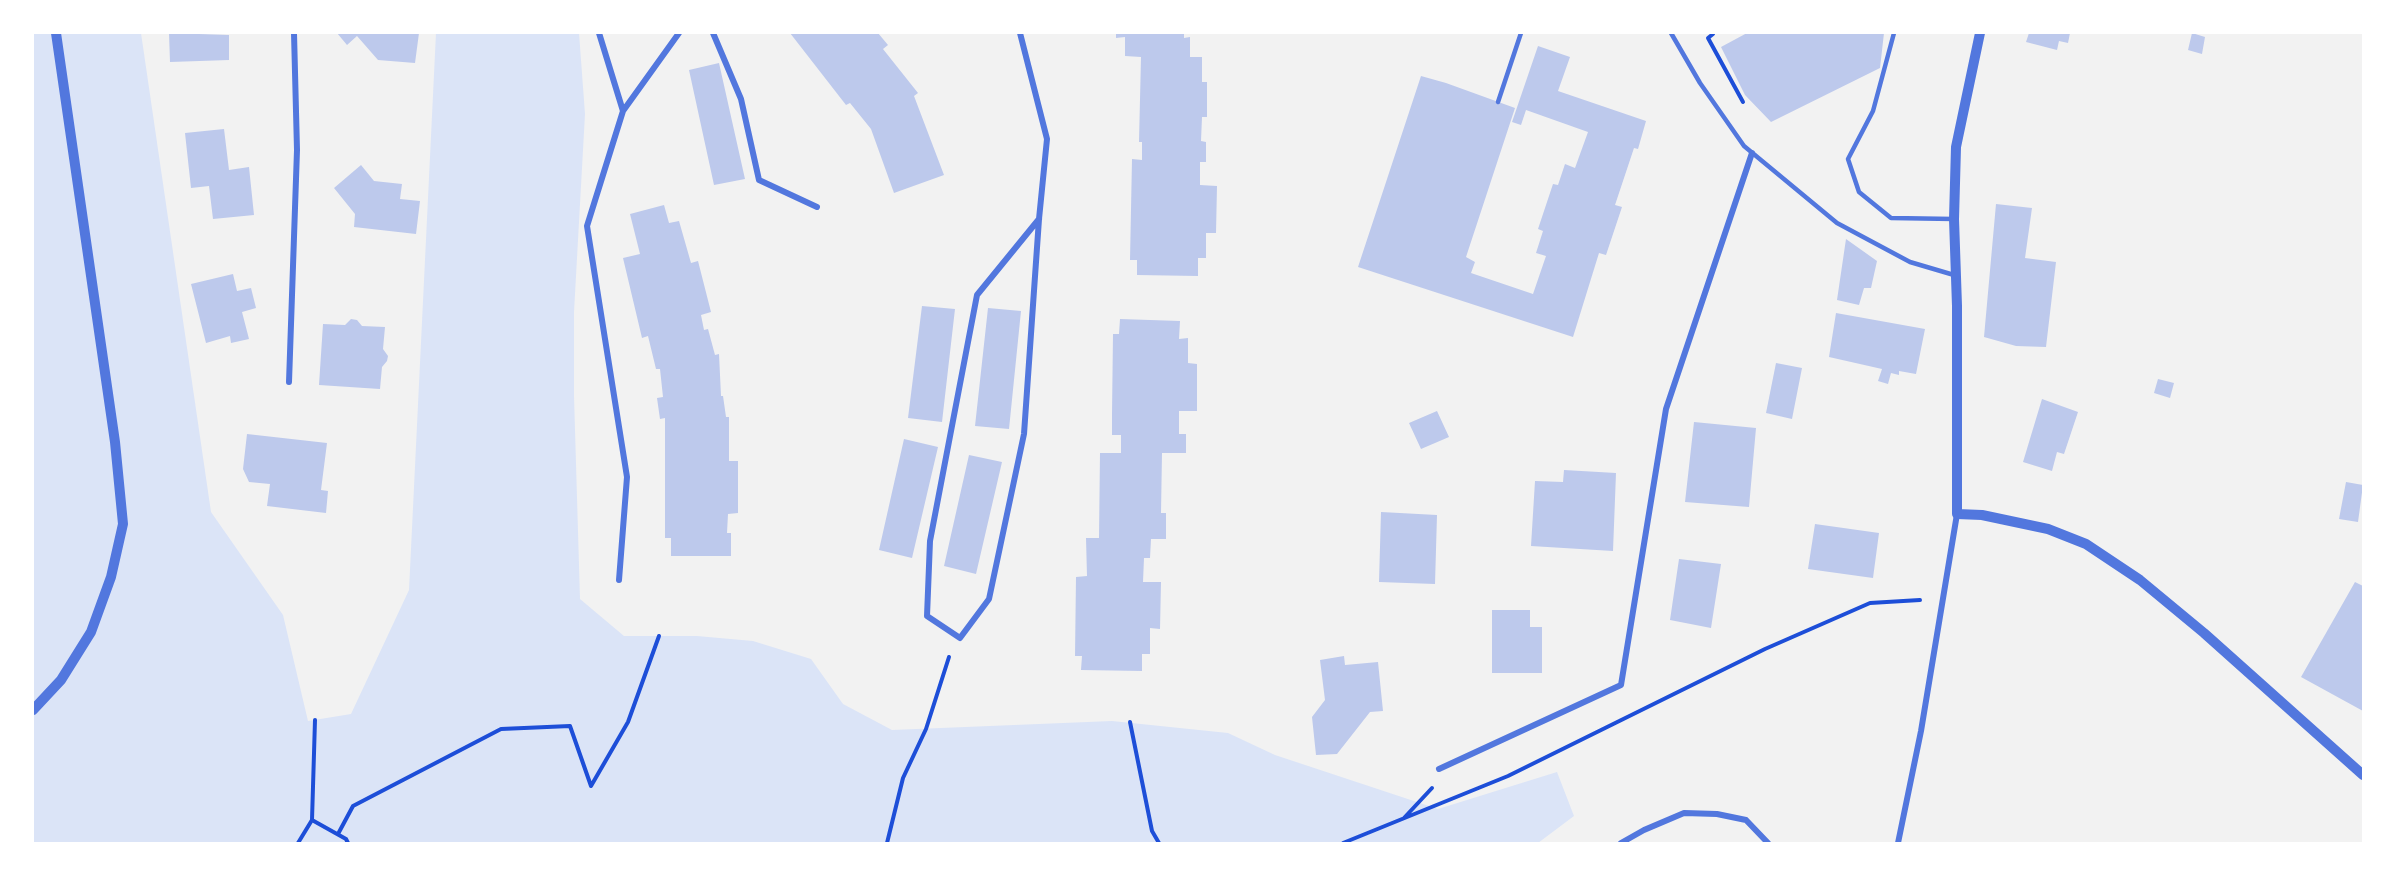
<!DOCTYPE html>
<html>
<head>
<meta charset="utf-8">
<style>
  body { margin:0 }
  #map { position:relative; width:2396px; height:876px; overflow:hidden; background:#f2f2f2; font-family:"PT Serif",serif }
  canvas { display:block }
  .frame { position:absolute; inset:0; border:34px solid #fff; pointer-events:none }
</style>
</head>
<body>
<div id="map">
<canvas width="2396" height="876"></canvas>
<div class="frame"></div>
</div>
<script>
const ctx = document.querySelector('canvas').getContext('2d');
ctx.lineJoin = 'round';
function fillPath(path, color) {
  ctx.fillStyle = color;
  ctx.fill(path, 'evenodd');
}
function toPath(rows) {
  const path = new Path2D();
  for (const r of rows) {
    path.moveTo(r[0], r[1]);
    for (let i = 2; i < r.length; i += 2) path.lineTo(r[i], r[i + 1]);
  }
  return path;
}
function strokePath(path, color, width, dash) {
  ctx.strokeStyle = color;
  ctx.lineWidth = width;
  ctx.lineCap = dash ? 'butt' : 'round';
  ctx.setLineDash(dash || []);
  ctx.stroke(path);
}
const green = toPath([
  [33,33,141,33,211,512,283,615,308,721,351,714,409,590,436,33,579,33,585,114,574,312,574,396,580,599,624,636,697,636,753,641,811,659,843,704,892,730,1112,721,1228,733,1275,755,1438,809,1557,772,1574,816,1538,843,33,843]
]);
const building = toPath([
  [169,33,229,35,229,60,170,62],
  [337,33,419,33,415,63,378,60,357,36,347,45],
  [790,33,878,33,888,45,883,49,918,93,914,96,944,175,894,193,871,129,850,103,846,105],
  [1116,33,1184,33,1184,38,1190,37,1190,57,1202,57,1202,82,1207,82,1207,117,1202,117,1201,141,1206,142,1206,162,1200,162,1200,185,1217,186,1216,233,1206,233,1206,258,1198,258,1198,276,1137,275,1137,260,1130,260,1132,159,1142,160,1142,142,1139,142,1141,57,1125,56,1125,37,1116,38],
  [1747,33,1884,33,1880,68,1771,122,1745,95,1721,47],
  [2029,33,2070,33,2068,43,2059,41,2057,50,2026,42],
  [2192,33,2205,37,2202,54,2188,50],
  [1538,46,1570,57,1558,91,1646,121,1638,149,1634,148,1615,205,1622,207,1606,255,1599,253,1573,337,1358,267,1421,76,1446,83,1515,108,1466,257,1475,262,1471,273,1533,294,1546,256,1536,253,1543,231,1538,229,1553,184,1558,185,1565,164,1575,168,1588,132,1526,110,1521,125,1512,122],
  [719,63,745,179,714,185,689,70],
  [224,129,229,170,249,167,254,215,213,219,209,186,191,188,185,133],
  [361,165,374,181,402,184,400,199,420,201,416,234,354,227,355,214,334,188],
  [1996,204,2032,208,2025,258,2056,262,2046,347,2016,346,1984,337],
  [664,205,669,223,679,221,691,263,698,261,711,312,701,315,704,330,708,329,715,355,719,354,721,396,723,396,726,417,729,417,729,461,738,461,738,513,728,514,727,533,731,533,731,556,671,556,671,538,665,538,665,418,660,419,657,398,663,397,660,369,656,369,648,336,642,338,623,258,640,254,630,214],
  [1846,239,1877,261,1871,288,1864,288,1859,305,1837,300],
  [233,274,237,291,251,288,256,308,242,312,249,339,231,343,230,336,206,343,191,284],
  [922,306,955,309,942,422,908,418],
  [988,308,1021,311,1009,429,975,426],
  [1836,313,1925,329,1916,374,1899,371,1899,375,1891,373,1888,384,1878,381,1882,369,1829,357],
  [351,319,357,320,362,326,385,327,383,349,388,356,387,361,382,367,380,389,319,385,323,324,345,325],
  [1120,319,1180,321,1179,339,1188,338,1188,363,1197,364,1197,411,1179,411,1179,434,1186,434,1186,453,1162,453,1161,513,1166,513,1166,539,1151,539,1150,558,1144,558,1143,582,1161,582,1160,629,1150,628,1150,654,1142,654,1142,671,1081,670,1082,656,1075,656,1076,577,1087,576,1086,538,1099,538,1100,453,1121,453,1121,435,1112,435,1112,414,1113,334,1119,334],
  [1776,363,1802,368,1792,419,1766,413],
  [2158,379,2174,383,2170,398,2154,393],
  [2042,399,2078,412,2064,454,2057,452,2052,471,2023,462],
  [1437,411,1449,437,1421,449,1409,423],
  [1694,422,1756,428,1749,507,1685,502],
  [247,434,327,443,321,490,328,491,326,513,267,506,270,484,249,482,243,469],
  [904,439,938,447,912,558,879,550],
  [969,455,1002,462,976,574,944,566],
  [1564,470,1616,473,1613,551,1531,546,1535,481,1563,482],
  [2346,482,2363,485,2358,522,2339,519],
  [1381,512,1437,515,1435,584,1379,582],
  [1815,524,1879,533,1873,578,1808,569],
  [1679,559,1721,564,1711,628,1670,620],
  [2355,582,2363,586,2363,711,2301,677],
  [1492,610,1530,610,1530,627,1542,627,1542,673,1492,673],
  [1344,656,1345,665,1378,662,1383,711,1370,712,1337,754,1316,755,1312,717,1325,700,1320,660]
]);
const path = toPath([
  [1713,34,1708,38,1743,102],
  [1130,722,1152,831,1159,843],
  [1404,818,1432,788],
  [312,820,346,839,348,843],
  [338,834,353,806,501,729,570,726,591,786,628,722,659,636],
  [298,843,312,820,315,720],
  [887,843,903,778,926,729,949,657],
  [1343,843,1508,776,1765,649,1870,603,1920,600]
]);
const service = toPath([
  [1671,33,1700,83,1744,146,1837,223,1910,262,1954,275],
  [1894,33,1873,111,1848,159,1859,192,1891,218,1954,219],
  [1498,102,1521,33]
]);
const minor = toPath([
  [599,33,623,111],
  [713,33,741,99,759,180,817,207],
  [1020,33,1047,139,1039,219,1024,434,989,599,960,638,927,616,930,541,977,295,1039,219],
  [289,382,297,150,294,33],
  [619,580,627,477,587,226,623,111,679,33],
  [1439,769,1621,685,1666,409,1752,153],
  [1621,843,1644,830,1684,813,1717,814,1746,820,1768,843],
  [1898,843,1921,731,1957,514]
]);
const tertiary = toPath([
  [1980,33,1956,147,1954,219,1957,306,1957,514,1982,515,2048,529,2086,544,2140,580,2204,633,2363,775],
  [33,710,61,680,91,632,111,577,123,524,115,442,56,33]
]);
fillPath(green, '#dbe4f7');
fillPath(building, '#bdc9ec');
strokePath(path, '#1d4ed8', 4);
strokePath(service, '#5277de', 4.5);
strokePath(minor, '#5277de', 6);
strokePath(tertiary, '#5277de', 10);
</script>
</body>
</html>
